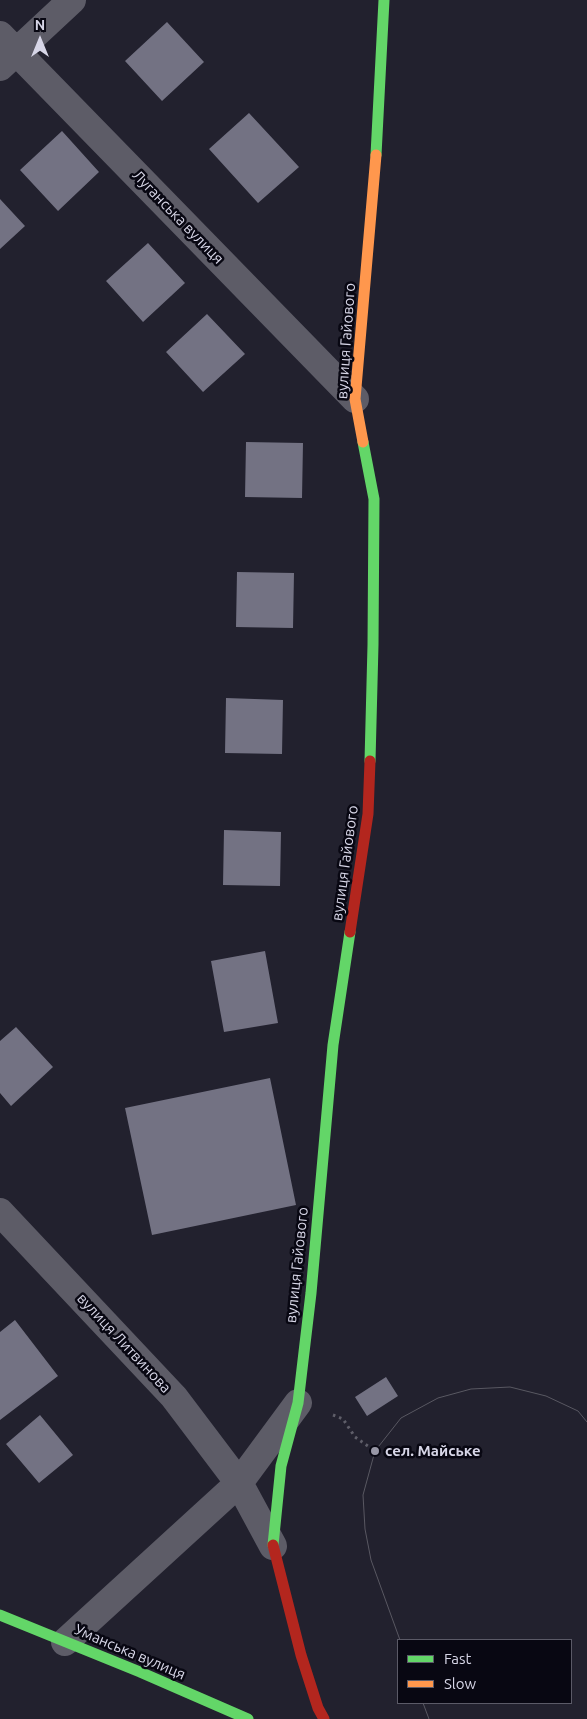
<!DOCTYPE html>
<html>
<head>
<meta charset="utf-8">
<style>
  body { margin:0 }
  #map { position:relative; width:587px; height:1719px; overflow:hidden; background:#22212e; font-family:Ubuntu,sans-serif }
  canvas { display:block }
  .legend { position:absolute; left:397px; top:1639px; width:175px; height:65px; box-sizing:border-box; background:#080712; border:1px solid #5b5a67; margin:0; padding:6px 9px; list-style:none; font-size:15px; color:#d7d6e7 }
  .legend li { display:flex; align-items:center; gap:10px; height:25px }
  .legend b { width:25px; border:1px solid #5b5a67 }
  .north { position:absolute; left:15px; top:15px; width:50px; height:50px; -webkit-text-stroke:4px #080712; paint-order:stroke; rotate:0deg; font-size:14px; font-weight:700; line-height:20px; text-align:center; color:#d7d6e7 }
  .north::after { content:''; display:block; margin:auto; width:18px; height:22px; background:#d7d6e7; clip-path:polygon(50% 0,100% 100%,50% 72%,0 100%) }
</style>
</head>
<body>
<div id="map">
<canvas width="587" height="1719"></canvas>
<ul class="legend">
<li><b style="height:6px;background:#63d668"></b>Fast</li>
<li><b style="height:6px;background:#ff974d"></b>Slow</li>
</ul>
<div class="north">N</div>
</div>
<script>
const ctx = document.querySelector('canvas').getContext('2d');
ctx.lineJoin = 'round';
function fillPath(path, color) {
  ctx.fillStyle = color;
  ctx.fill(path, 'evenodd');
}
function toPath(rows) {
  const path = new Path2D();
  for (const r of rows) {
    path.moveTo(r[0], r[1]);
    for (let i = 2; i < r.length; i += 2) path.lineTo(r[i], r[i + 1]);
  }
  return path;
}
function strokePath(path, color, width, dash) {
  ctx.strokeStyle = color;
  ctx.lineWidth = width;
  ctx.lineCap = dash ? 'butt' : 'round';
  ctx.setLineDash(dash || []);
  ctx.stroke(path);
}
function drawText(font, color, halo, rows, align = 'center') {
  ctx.font = font + ' Ubuntu,sans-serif';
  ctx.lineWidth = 5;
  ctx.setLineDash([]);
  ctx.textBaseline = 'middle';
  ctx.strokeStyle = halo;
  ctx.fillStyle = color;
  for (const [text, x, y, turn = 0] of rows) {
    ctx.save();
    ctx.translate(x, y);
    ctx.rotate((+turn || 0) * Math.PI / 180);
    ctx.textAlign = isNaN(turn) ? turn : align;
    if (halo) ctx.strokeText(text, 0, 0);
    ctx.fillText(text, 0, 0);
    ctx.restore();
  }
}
const building = toPath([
  [167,22,204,62,162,101,125,61],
  [249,113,299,167,258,203,209,149],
  [62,131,99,172,58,211,20,170],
  [0,199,25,226,0,249],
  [148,243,185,283,143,322,106,281],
  [207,314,245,354,203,392,166,352],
  [246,442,303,443,302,498,245,497],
  [237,572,294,573,293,628,236,627],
  [226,698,283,700,282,754,225,753],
  [224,830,281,832,280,886,223,885],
  [265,951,278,1023,224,1032,211,961],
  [16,1027,53,1067,11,1106,0,1093,0,1041],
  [270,1078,296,1205,152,1235,125,1108],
  [15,1320,58,1376,0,1420,0,1332],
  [386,1377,398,1396,367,1416,355,1397],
  [40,1415,73,1455,39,1483,6,1444]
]);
const path = toPath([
  [333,1415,343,1419,355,1437,375,1451]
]);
const street = toPath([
  [0,35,355,399],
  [0,67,72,0],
  [0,1212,174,1397,239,1483,273,1546],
  [65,1642,239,1483,298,1403]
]);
const fast = toPath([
  [376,155,384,0],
  [363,442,374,499,373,645,370,761],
  [273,1545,281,1466,298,1403,311,1293,333,1045,350,932],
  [0,1615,140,1672,248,1719]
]);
const slow = toPath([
  [363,442,355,399,376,155]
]);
const jam = toPath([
  [350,932,368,814,370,761],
  [273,1545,301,1655,318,1708,324,1719]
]);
const tram = toPath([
  [400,1640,371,1560,365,1529,363,1495,375,1451,401,1418,438,1398,471,1389,510,1387,546,1396,578,1411,587,1422],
  [423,1703,429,1719]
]);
const markers = [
  [375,1451,5,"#9897a6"]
];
const streetNames = [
  ["Луганська вулиця",178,217,46],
  ["вулиця Гайового",346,341,-86],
  ["вулиця Гайового",345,863,-82],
  ["вулиця Гайового",297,1265,-84],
  ["вулиця Литвинова",124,1343,47],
  ["Уманська вулиця",130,1652,23]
];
const poiNames = [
  ["сел. Майське",385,1451]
];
fillPath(building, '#737283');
strokePath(path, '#5f5e69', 3, [2.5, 4]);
strokePath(street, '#5d5c67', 28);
strokePath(fast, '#63d668', 11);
strokePath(slow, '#ff974d', 11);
strokePath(jam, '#b3261e', 11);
strokePath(tram, '#595862', 1);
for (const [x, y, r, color] of markers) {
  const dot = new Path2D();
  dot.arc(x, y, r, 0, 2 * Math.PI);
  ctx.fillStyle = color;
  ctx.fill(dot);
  strokePath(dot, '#080712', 2);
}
drawText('15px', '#d7d6e7', '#080712', streetNames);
drawText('bold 15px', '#d7d6e7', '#080712', poiNames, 'left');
</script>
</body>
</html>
